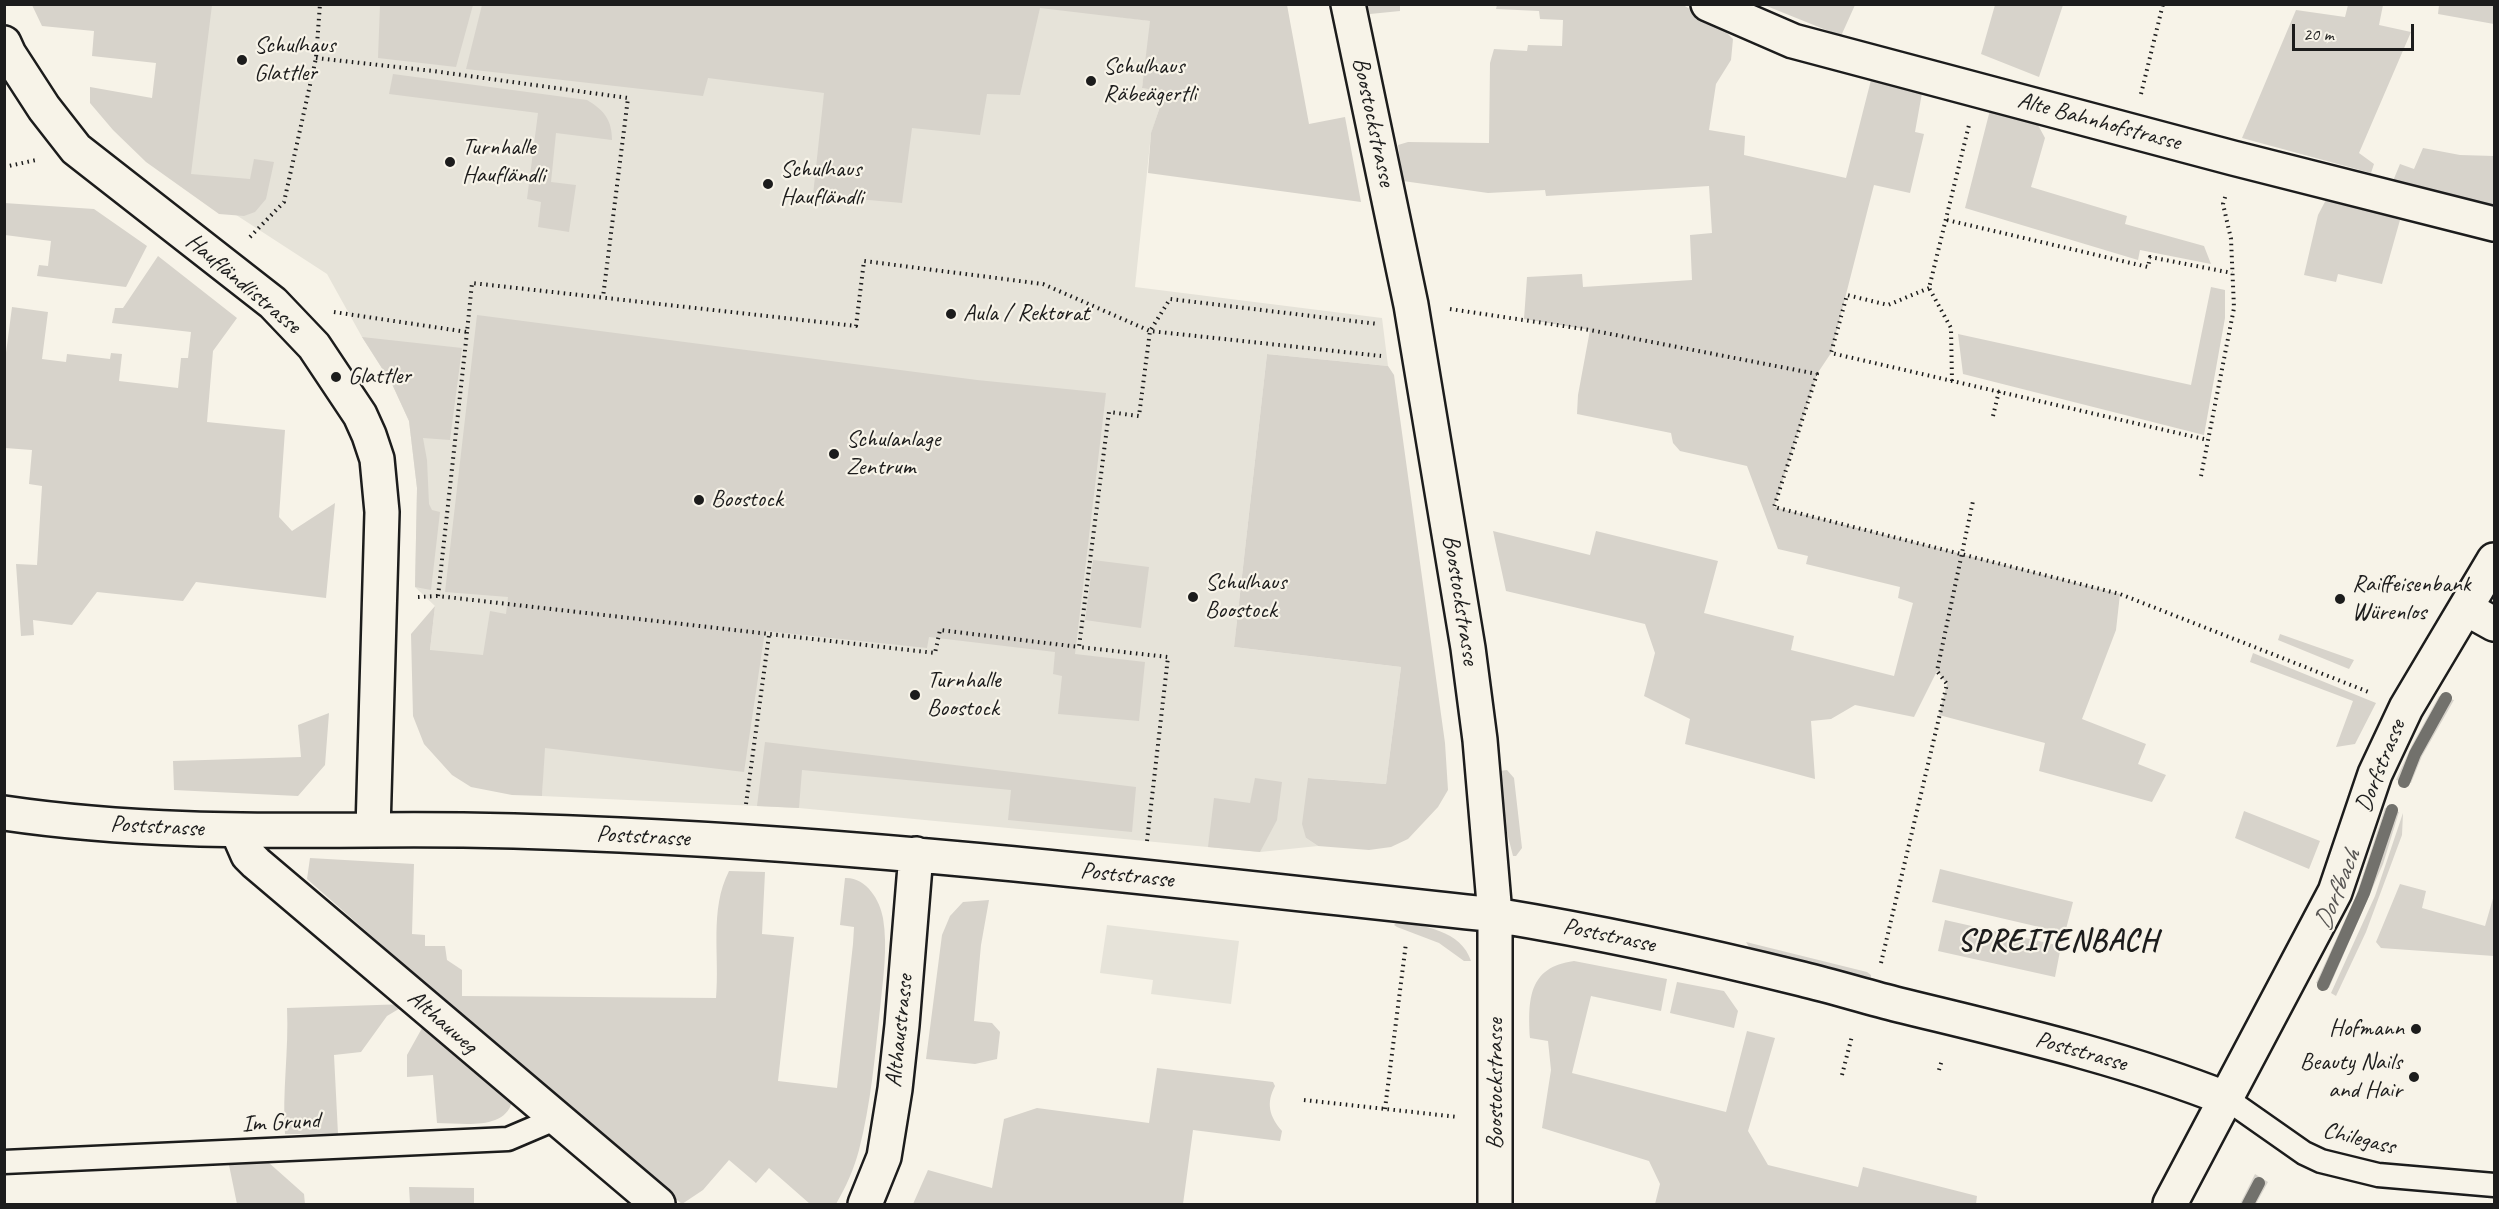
<!DOCTYPE html>
<html>
<head>
<meta charset="utf-8">
<style>
  body { margin:0 }
  #map { position:relative; width:2499px; height:1209px; overflow:hidden; background:#f7f3e8; font-family:Caveat,sans-serif }
  canvas { display:block }
  .frame { position:absolute; inset:0; border:6px solid #1c1c1c; pointer-events:none }
  .scale { position:absolute; left:2292px; top:24px; width:122px; height:27px; box-sizing:border-box; border:3px solid #1c1c1c; border-top:0; padding-left:8px; font-size:18px; line-height:21px; white-space:nowrap; color:#1c1c1c; -webkit-text-stroke:4px #f7f3e8; paint-order:stroke }
</style>
</head>
<body>
<div id="map">
<canvas width="2499" height="1209"></canvas>
<div class="frame"></div>
<div class="scale">20 m</div>
</div>
<script>
const g = document.querySelector('canvas').getContext('2d');
g.lineJoin = 'round';
function paint(path, color) {
  g.fillStyle = color;
  g.fill(path, 'evenodd');
}
function strokePath(path, color, width, dash) {
  g.strokeStyle = color;
  g.lineWidth = width;
  g.lineCap = dash ? 'butt' : 'round';
  g.setLineDash(dash || []);
  g.stroke(path);
}
function drawText(font, color, halo, rows, align = 'center') {
  g.font = font + ' Caveat,sans-serif';
  g.lineWidth = 4.5;
  g.setLineDash([]);
  g.textBaseline = 'middle';
  g.strokeStyle = halo;
  g.fillStyle = color;
  for (const [text, x, y, turn = 0] of rows) {
    g.save();
    g.translate(x, y);
    g.rotate((+turn || 0) * Math.PI / 180);
    g.textAlign = isNaN(turn) ? turn : align;
    if (halo) g.strokeText(text, 0, 0);
    g.fillText(text, 0, 0);
    g.restore();
  }
}
paint(new Path2D(`
  M 1022,4 L 1151,21 L 1142,88 L 1165,91 L 1151,134 L 1135,287 L 1382,318 L 1388,366 L 1267,354 L 1234,647 L 1401,667 L 1386,784 L 1309,778 L 1306,838 L 1318,846 L 1260,852 L 799,808 L 542,796 L 544,748 L 430,650 L 435,606 L 415,587 L 417,488 L 409,421 L 392,384 L 362,337 L 327,274 L 170,172 L 184,5 Z
  M 1107,925 L 1239,941 L 1231,1004 L 1151,994 L 1153,980 L 1100,973 Z`), '#e6e3d9');
paint(new Path2D(`
  M 32,5 L 212,5 L 191,174 L 250,179 L 254,159 L 274,162 L 266,199 L 255,212 L 244,216 L 219,214 L 146,162 L 113,130 L 90,103 L 90,87 L 152,98 L 156,63 L 92,56 L 94,31 L 42,26 Z
  M 380,5 L 473,5 L 456,67 L 378,58 Z
  M 482,5 L 1287,5 L 1309,124 L 1345,117 L 1361,202 L 1148,173 L 1151,133 L 1165,92 L 1142,88 L 1150,21 L 1040,8 L 1020,95 L 987,94 L 980,135 L 912,128 L 902,203 L 813,195 L 824,93 L 708,78 L 703,96 L 466,69 Z
  M 1367,5 L 1367,4 L 1400,5 L 1400,11 L 1370,14 Z
  M 1497,5 L 1683,5 L 1721,27 L 1733,39 L 1731,60 L 1716,84 L 1709,130 L 1745,136 L 1744,155 L 1846,178 L 1871,80 L 1922,93 L 1915,132 L 1924,134 L 1910,193 L 1874,185 L 1831,353 L 1817,374 L 1774,507 L 2120,594 L 2116,630 L 2082,719 L 2146,744 L 2138,764 L 2166,775 L 2152,802 L 2039,771 L 2045,743 L 1939,715 L 1947,684 L 1937,671 L 1914,717 L 1855,705 L 1831,719 L 1811,721 L 1815,779 L 1685,744 L 1690,719 L 1644,696 L 1655,653 L 1645,624 L 1506,591 L 1493,531 L 1590,555 L 1596,531 L 1718,561 L 1704,613 L 1794,636 L 1791,650 L 1894,676 L 1913,603 L 1898,598 L 1900,587 L 1806,564 L 1808,556 L 1778,549 L 1747,466 L 1680,451 L 1673,443 L 1671,433 L 1577,414 L 1578,395 L 1590,330 L 1524,319 L 1527,277 L 1582,274 L 1583,287 L 1692,280 L 1690,235 L 1712,233 L 1709,186 L 1546,196 L 1545,190 L 1488,193 L 1403,181 L 1398,145 L 1408,142 L 1489,143 L 1490,63 L 1494,49 L 1527,51 L 1528,45 L 1562,46 L 1563,20 L 1540,19 L 1539,11 L 1496,9 Z
  M 1764,5 L 1855,4 L 1855,5 L 1841,36 Z
  M 1995,5 L 2063,5 L 2039,77 L 1981,54 Z
  M 2348,5 L 2383,5 L 2379,25 L 2411,32 L 2359,153 L 2374,164 L 2371,173 L 2242,138 L 2296,10 L 2345,17 Z
  M 2439,5 L 2494,5 L 2494,24 L 2438,14 Z
  M 393,74 L 587,100 C 604,110 612,120 612,140 L 556,133 L 551,182 L 576,185 L 569,232 L 538,227 L 541,202 L 527,199 L 538,113 L 389,94 Z
  M 1990,110 L 2038,125 L 2045,138 L 2031,187 L 2127,216 L 2125,224 L 2204,246 L 2211,264 L 2140,250 L 2138,260 L 1965,208 Z
  M 2423,148 L 2460,155 L 2494,156 L 2494,207 L 2393,181 L 2400,164 L 2414,169 Z
  M 2327,198 L 2400,220 L 2382,284 L 2338,274 L 2336,282 L 2304,275 L 2318,215 Z
  M 4,203 L 94,209 L 147,246 L 126,287 L 37,276 L 39,265 L 48,266 L 51,241 L 5,235 Z
  M 158,256 L 237,318 L 213,351 L 207,422 L 285,430 L 279,517 L 292,531 L 335,503 L 326,598 L 196,582 L 183,601 L 97,592 L 72,625 L 33,620 L 34,635 L 21,636 L 16,564 L 37,565 L 42,486 L 29,484 L 32,450 L 5,448 L 4,368 L 12,307 L 48,312 L 42,359 L 66,362 L 67,354 L 110,359 L 111,353 L 122,354 L 119,381 L 178,388 L 181,358 L 188,358 L 191,332 L 112,323 L 115,308 L 123,308 Z
  M 2211,287 L 2225,290 L 2225,318 L 2204,435 L 1963,374 L 1958,334 L 2191,385 Z
  M 477,315 L 977,380 L 1106,393 L 1075,654 L 1145,662 L 1139,721 L 1058,714 L 1062,676 L 1053,674 L 1055,652 L 929,637 L 927,648 L 765,631 L 744,772 L 545,748 L 542,796 L 512,795 L 471,787 L 452,775 L 424,744 L 413,716 L 411,634 L 435,606 L 430,650 L 483,655 L 490,611 L 506,614 L 508,597 L 445,592 Z
  M 362,337 L 462,348 L 450,440 L 423,438 L 427,460 L 429,504 L 432,510 L 440,512 L 431,590 L 415,587 L 417,488 L 409,421 L 392,384 Z
  M 1267,354 L 1388,366 L 1394,375 L 1445,743 L 1448,790 L 1438,807 L 1408,839 L 1391,847 L 1369,850 L 1318,846 L 1306,838 L 1302,824 L 1308,778 L 1386,784 L 1401,667 L 1234,647 Z
  M 1093,560 L 1149,567 L 1141,628 L 1085,620 Z
  M 2280,634 L 2354,660 L 2349,669 L 2278,640 Z
  M 2253,653 L 2376,703 L 2355,744 L 2336,747 L 2353,701 L 2250,662 Z
  M 2439,696 L 2454,700 L 2422,756 L 2411,783 L 2396,780 L 2412,745 Z
  M 329,713 L 325,765 L 298,796 L 174,790 L 173,761 L 301,757 L 298,725 Z
  M 765,742 L 1136,787 L 1132,832 L 1008,820 L 1011,790 L 802,770 L 799,808 L 757,806 Z
  M 1507,770 L 1514,778 L 1522,848 L 1516,856 L 1513,856 L 1501,809 L 1498,775 L 1500,771 Z
  M 1255,778 L 1282,782 L 1277,820 L 1260,852 L 1208,847 L 1214,798 L 1250,803 Z
  M 2385,808 L 2399,812 L 2383,864 L 2329,988 L 2316,983 L 2356,896 Z
  M 2244,811 L 2320,841 L 2309,869 L 2235,838 Z
  M 2403,813 L 2402,835 L 2366,932 L 2336,996 L 2331,993 L 2375,896 Z
  M 310,858 L 414,864 L 412,934 L 425,935 L 425,946 L 445,946 L 447,960 L 462,970 L 462,996 L 716,998 C 720,956 709,910 729,871 L 765,872 L 762,934 L 794,937 L 778,1081 L 837,1088 L 853,944 L 854,927 L 840,925 L 845,878 C 866,877 880,900 883,918 C 888,948 883,979 880,1009 C 875,1056 871,1103 859,1150 C 854,1169 846,1187 836,1204 L 810,1204 L 769,1168 L 756,1183 L 729,1160 L 703,1190 L 682,1204 L 622,1157 L 307,879 Z
  M 1940,869 L 2073,902 L 2065,933 L 1932,902 Z
  M 2400,884 L 2426,891 L 2422,908 L 2485,926 L 2494,895 L 2494,956 L 2381,948 L 2376,942 Z
  M 989,900 L 981,945 L 974,1021 L 992,1023 L 1000,1032 L 997,1059 L 975,1064 L 926,1059 L 942,935 L 950,916 L 963,902 Z
  M 1945,920 L 2061,946 L 2055,977 L 1938,951 Z
  M 1396,923 C 1422,924 1462,931 1471,961 L 1464,961 L 1439,943 L 1397,927 L 1394,925 Z
  M 1746,942 L 1867,972 L 1871,975 L 1871,979 L 1749,947 Z
  M 1574,961 L 1667,979 L 1661,1011 L 1591,996 L 1572,1073 L 1726,1112 L 1747,1031 L 1775,1038 L 1748,1131 L 1768,1165 L 1858,1187 L 1863,1167 L 1977,1196 L 1976,1204 L 1655,1204 L 1660,1184 L 1649,1161 L 1542,1128 L 1551,1070 L 1548,1041 L 1530,1038 C 1528,1000 1528,967 1574,961 Z
  M 1677,982 L 1724,991 L 1738,1011 L 1734,1028 L 1670,1013 Z
  M 407,1004 L 387,1016 L 361,1052 L 334,1055 L 338,1134 L 285,1134 C 282,1092 289,1050 287,1008 Z
  M 426,1021 L 512,1102 C 504,1131 461,1123 437,1123 L 433,1075 L 407,1077 L 407,1055 Z
  M 1157,1068 L 1273,1082 L 1275,1086 C 1266,1103 1269,1116 1282,1131 L 1280,1141 L 1193,1130 L 1183,1204 L 913,1204 L 928,1170 L 992,1188 L 1004,1119 L 1037,1108 L 1149,1123 Z
  M 268,1162 L 304,1194 L 305,1204 L 237,1204 L 229,1165 Z
  M 2255,1174 L 2268,1182 L 2256,1204 L 2240,1204 Z
  M 409,1187 L 474,1188 L 474,1204 L 410,1204 Z`), '#d7d3cb');
strokePath(new Path2D(`
  M 2404,782 L 2415,754 L 2446,698
  M 2323,985 L 2364,893 L 2392,810
  M 2248,1204 L 2259,1183`), '#72716c', 12);
const lane = new Path2D(`
  M 2227,1099 L 2304,1153 L 2321,1161 L 2378,1175 L 2494,1185
  M 4,1162 L 508,1139 L 555,1119`);
const street = new Path2D(`
  M 1348,4 L 1411,305 L 1468,648 L 1480,740 L 1495,915 L 1495,1204
  M 1708,4 L 1793,41 L 2233,158 L 2494,224
  M 4,43 L 9,54 L 44,108 L 76,149 L 273,303 L 314,346 L 360,415 L 369,435 L 377,459 L 382,512 L 373,830
  M 2467,609 L 2494,624
  M 4,813 C 126,831 249,831 372,830 C 454,829 537,831 620,835 C 913,848 1204,884 1495,915 C 1598,932 1701,954 1802,979 C 1835,987 1867,997 1899,1005 C 2009,1032 2121,1057 2227,1099
  M 237,830 L 248,855 L 256,863 L 658,1204
  M 865,1204 L 884,1157 L 895,1089 L 902,1025 L 916,854
  M 2170,1204 L 2335,892 L 2375,774 L 2406,708 L 2494,560`);
strokePath(lane, '#1c1c1c', 27);
strokePath(street, '#1c1c1c', 38);
strokePath(new Path2D(`
  M 316,58 L 433,71 L 628,98 L 603,297
  M 2141,94 L 2163,4
  M 4,167 L 36,160
  M 1947,220 L 2148,267 L 2150,257 L 2232,273
  M 250,237 L 284,202 L 316,58 L 320,4
  M 1929,288 L 1888,305 L 1847,295 L 1831,353 L 2208,440
  M 1450,309 L 1590,330 L 1817,374 L 1774,507 L 2120,594 L 2371,693
  M 334,312 L 467,332 L 472,283 L 856,326 L 864,261 L 1043,284 L 1150,331 L 1381,356
  M 467,332 L 438,596 L 935,653 L 940,630 L 1079,647
  M 1952,381 L 1951,328 L 1929,288 L 1969,125
  M 1993,416 L 1999,391
  M 2201,476 L 2234,308 L 2231,239 L 2223,204 L 2226,194
  M 418,597 L 438,596
  M 746,804 L 769,635
  M 1147,841 L 1168,657 L 1079,647 L 1109,412 L 1139,416 L 1150,331 L 1170,299 L 1378,324
  M 1881,963 L 1947,684 L 1937,671 L 1973,501
  M 1939,1070 L 1942,1060
  M 1842,1075 L 1852,1036
  M 1304,1100 L 1458,1117
  M 1385,1109 L 1406,943`), '#1c1c1c', 4, [1.5, 4.5]);
strokePath(lane, '#f7f3e8', 22);
strokePath(street, '#f7f3e8', 33);
for (const [x, y, r, color] of [
  [242,60,6,"#1c1c1c"],
  [1091,81,6,"#1c1c1c"],
  [450,162,6,"#1c1c1c"],
  [768,184,6,"#1c1c1c"],
  [951,314,6,"#1c1c1c"],
  [336,377,6,"#1c1c1c"],
  [834,454,6,"#1c1c1c"],
  [699,500,6,"#1c1c1c"],
  [1193,597,6,"#1c1c1c"],
  [2340,599,6,"#1c1c1c"],
  [915,695,6,"#1c1c1c"],
  [2416,1029,6,"#1c1c1c"],
  [2414,1077,6,"#1c1c1c"]
]) {
  const dot = new Path2D();
  dot.arc(x, y, r, 0, 2 * Math.PI);
  g.fillStyle = color;
  g.fill(dot);
  strokePath(dot, '#f7f3e8', 2);
}
drawText('24px', '#1c1c1c', '#f7f3e8', [
  ["Schulhaus",254,46],
  ["Glattler",254,74],
  ["Schulhaus",1103,67],
  ["Räbeägertli",1103,95],
  ["Turnhalle",462,148],
  ["Haufländli",462,176],
  ["Schulhaus",780,170],
  ["Haufländli",780,198],
  ["Aula / Rektorat",963,314],
  ["Glattler",348,377],
  ["Schulanlage",846,440],
  ["Zentrum",846,468],
  ["Boostock",711,500],
  ["Schulhaus",1205,583],
  ["Boostock",1205,611],
  ["Raiffeisenbank",2352,585],
  ["Würenlos",2352,613],
  ["Turnhalle",927,681],
  ["Boostock",927,709],
  ["Hofmann",2404,1029,"right"],
  ["Beauty Nails",2402,1063,"right"],
  ["and Hair",2402,1091,"right"]
], 'left');
drawText('24px', '#1c1c1c', '#f7f3e8', [
  ["Boostockstrasse",1373,122,78],
  ["Alte Bahnhofstrasse",2099,122,15],
  ["Haufländlistrasse",243,284,40],
  ["Boostockstrasse",1460,600,81],
  ["Dorfstrasse",2381,766,-68],
  ["Poststrasse",157,827,3],
  ["Poststrasse",643,837,3],
  ["Poststrasse",1127,876,6],
  ["Poststrasse",1609,936,12],
  ["Althauweg",442,1022,41],
  ["Althaustrasse",900,1031,-84],
  ["Poststrasse",2081,1052,16],
  ["Boostockstrasse",1496,1084,-90],
  ["Im Grund",281,1123,-3],
  ["Chilegass",2359,1139,14]
]);
drawText('italic 26px', '#565452', '#f7f3e8', [
  ["Dorfbach",2338,890,-68]
]);
g.letterSpacing = '1.5px';
drawText('bold 30px', '#1c1c1c', '#f7f3e8', [
  ["SPREITENBACH",2058,942]
]);
g.letterSpacing = '0px';
</script>
</body>
</html>
